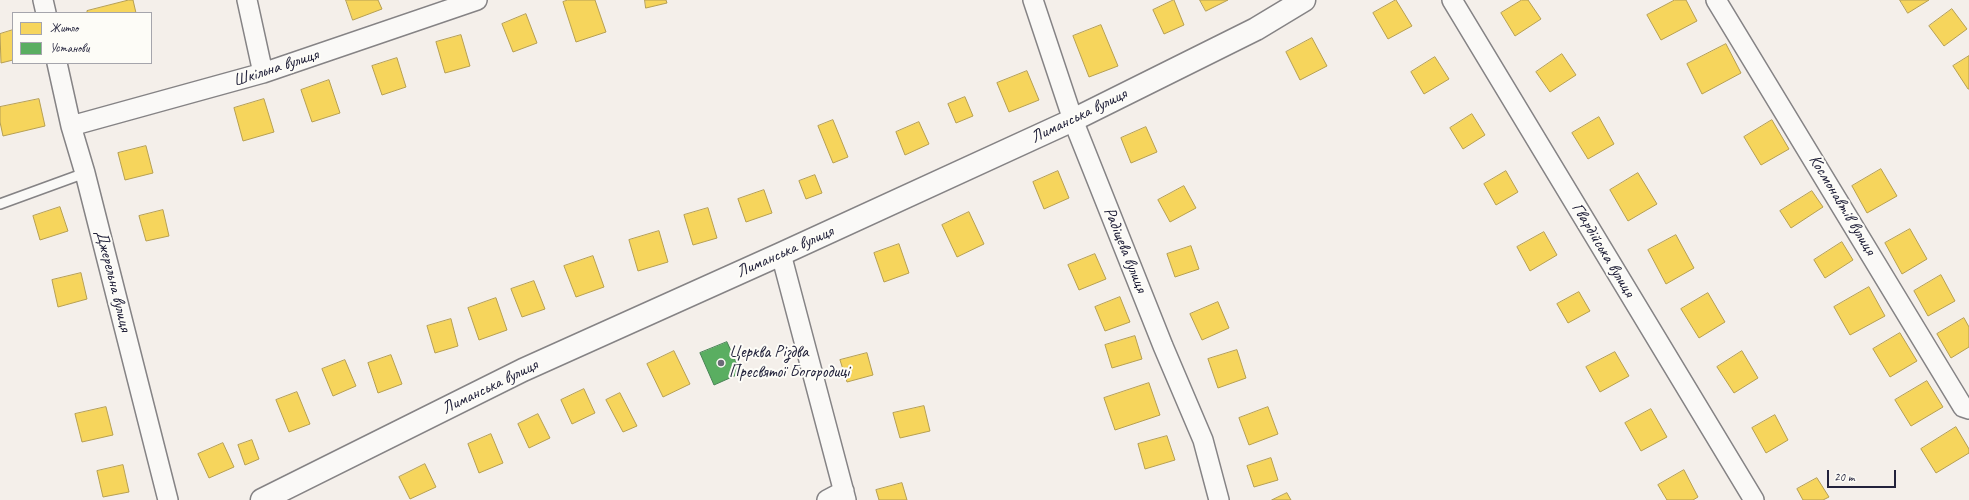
<!DOCTYPE html>
<html>
<head>
<meta charset="utf-8">
<style>
  body { margin:0 }
  #map { position:relative; width:1969px; height:500px; overflow:hidden; background:#f4efea; font-family:Caveat,sans-serif }
  canvas { display:block }
  .legend { position:absolute; left:12px; top:12px; width:140px; height:52px; box-sizing:border-box; background:#fdfcf7; border:1px solid #a5a5ac; margin:0; padding:5px 7px; list-style:none; font-size:12px; color:#22223b }
  .legend li { display:flex; align-items:center; gap:8px; height:20px }
  .legend b { width:20px; border:1px solid #a5a5ac }
  .scale { position:absolute; left:1827px; top:470px; width:69px; height:18px; box-sizing:border-box; border:2px solid #22223b; border-top:0; padding-left:5px; font-size:12px; line-height:14px; white-space:nowrap; color:#22223b; -webkit-text-stroke:3px #fdfcf7; paint-order:stroke }
</style>
</head>
<body>
<div id="map">
<canvas width="1969" height="500"></canvas>
<ul class="legend">
<li><b style="height:11px;background:#f6d55c"></b>Житло</li>
<li><b style="height:11px;background:#5aae61"></b>Установи</li>
</ul>
<div class="scale">20 m</div>
</div>
<script>
const g = document.querySelector('canvas').getContext('2d');
g.lineJoin = 'round';
function paint(path, color) {
  g.fillStyle = color;
  g.fill(path, 'evenodd');
}
function strokePath(path, color, width, dash) {
  g.strokeStyle = color;
  g.lineWidth = width;
  g.lineCap = dash ? 'butt' : 'round';
  g.setLineDash(dash || []);
  g.stroke(path);
}
function drawText(font, color, halo, rows, align = 'center') {
  g.font = font + ' Caveat,sans-serif';
  g.lineWidth = 4;
  g.setLineDash([]);
  g.textBaseline = 'middle';
  g.strokeStyle = halo;
  g.fillStyle = color;
  for (const [text, x, y, turn = 0] of rows) {
    g.save();
    g.translate(x, y);
    g.rotate((+turn || 0) * Math.PI / 180);
    g.textAlign = isNaN(turn) ? turn : align;
    if (halo) g.strokeText(text, 0, 0);
    g.fillText(text, 0, 0);
    g.restore();
  }
}
const homes = new Path2D(`
  M 129,0 L 133,0 L 136,13 L 87,13 L 87,11 Z
  M 346,0 L 378,0 L 382,9 L 353,20 Z
  M 568,0 L 595,0 L 606,32 L 576,42 L 563,2 Z
  M 645,0 L 666,0 L 667,3 L 646,8 Z
  M 1174,0 L 1184,25 L 1164,34 L 1153,10 Z
  M 1200,0 L 1228,0 L 1206,11 Z
  M 1396,0 L 1412,26 L 1388,39 L 1373,13 Z
  M 1522,0 L 1528,0 L 1541,19 L 1515,36 L 1501,13 Z
  M 1675,0 L 1686,0 L 1697,21 L 1661,40 L 1647,15 Z
  M 1900,0 L 1929,0 L 1908,13 Z
  M 1952,9 L 1967,29 L 1944,46 L 1929,26 Z
  M 526,14 L 537,43 L 513,52 L 502,24 Z
  M 1101,25 L 1118,66 L 1089,77 L 1073,36 Z
  M 13,30 L 13,60 L 1,63 L 0,34 Z
  M 461,35 L 470,66 L 445,73 L 436,42 Z
  M 1312,38 L 1327,66 L 1300,80 L 1286,52 Z
  M 1726,44 L 1741,73 L 1702,94 L 1687,64 Z
  M 1562,54 L 1576,75 L 1550,92 L 1536,72 Z
  M 1969,56 L 1969,89 L 1968,89 L 1953,66 Z
  M 1435,57 L 1449,79 L 1424,94 L 1411,72 Z
  M 397,58 L 406,87 L 382,95 L 372,66 Z
  M 1027,71 L 1039,100 L 1009,112 L 997,83 Z
  M 329,80 L 340,113 L 312,122 L 301,90 Z
  M 965,97 L 973,116 L 956,123 L 948,104 Z
  M 39,99 L 45,126 L 3,136 L 0,122 L 0,107 Z
  M 264,99 L 274,132 L 243,141 L 234,108 Z
  M 1472,114 L 1485,135 L 1463,149 L 1450,128 Z
  M 1599,117 L 1614,144 L 1588,159 L 1572,133 Z
  M 833,120 L 848,157 L 833,163 L 818,126 Z
  M 1772,120 L 1789,149 L 1761,165 L 1744,137 Z
  M 919,122 L 929,144 L 905,155 L 896,132 Z
  M 1146,127 L 1157,152 L 1131,163 L 1121,138 Z
  M 146,146 L 153,173 L 125,180 L 118,153 Z
  M 1881,169 L 1897,196 L 1867,213 L 1852,186 Z
  M 1058,171 L 1069,198 L 1044,209 L 1033,182 Z
  M 1506,171 L 1518,192 L 1496,205 L 1484,184 Z
  M 1638,173 L 1657,204 L 1628,221 L 1610,190 Z
  M 815,175 L 822,193 L 806,199 L 799,181 Z
  M 1184,186 L 1196,208 L 1170,222 L 1158,200 Z
  M 764,190 L 772,213 L 746,222 L 738,199 Z
  M 1812,191 L 1823,207 L 1791,228 L 1780,211 Z
  M 60,207 L 68,231 L 40,240 L 33,216 Z
  M 708,208 L 717,238 L 693,245 L 684,215 Z
  M 163,210 L 169,236 L 146,241 L 139,216 Z
  M 969,212 L 984,244 L 957,257 L 942,225 Z
  M 1910,229 L 1927,259 L 1902,274 L 1885,243 Z
  M 659,231 L 668,262 L 638,271 L 629,240 Z
  M 1544,232 L 1557,255 L 1530,271 L 1517,247 Z
  M 1676,235 L 1694,268 L 1666,284 L 1648,250 Z
  M 1842,242 L 1853,260 L 1825,278 L 1814,260 Z
  M 899,244 L 909,273 L 884,282 L 874,253 Z
  M 1191,246 L 1199,269 L 1175,277 L 1167,254 Z
  M 1095,254 L 1106,279 L 1079,290 L 1068,265 Z
  M 593,256 L 604,287 L 576,297 L 564,266 Z
  M 81,273 L 87,299 L 58,307 L 52,280 Z
  M 1941,275 L 1955,301 L 1928,316 L 1914,291 Z
  M 534,281 L 545,309 L 522,317 L 511,289 Z
  M 1869,287 L 1885,316 L 1850,335 L 1834,307 Z
  M 1579,292 L 1590,311 L 1568,323 L 1557,304 Z
  M 1708,293 L 1725,322 L 1699,338 L 1681,309 Z
  M 1120,297 L 1130,322 L 1105,331 L 1095,307 Z
  M 496,298 L 507,330 L 479,340 L 468,308 Z
  M 1218,302 L 1229,328 L 1202,340 L 1190,314 Z
  M 1964,318 L 1969,327 L 1969,347 L 1951,358 L 1937,334 Z
  M 451,319 L 458,346 L 435,353 L 427,326 Z
  M 1900,333 L 1917,361 L 1890,377 L 1873,349 Z
  M 1135,336 L 1142,359 L 1112,368 L 1105,345 Z
  M 1237,350 L 1246,378 L 1218,388 L 1208,359 Z
  M 674,351 L 690,384 L 663,397 L 647,364 Z
  M 1742,351 L 1758,378 L 1734,393 L 1717,367 Z
  M 1615,352 L 1629,376 L 1600,392 L 1586,367 Z
  M 867,353 L 873,375 L 847,382 L 840,360 Z
  M 391,355 L 402,384 L 378,393 L 368,363 Z
  M 345,360 L 356,386 L 333,396 L 322,369 Z
  M 1927,381 L 1943,407 L 1911,426 L 1895,400 Z
  M 1149,383 L 1160,415 L 1115,430 L 1104,398 Z
  M 584,389 L 595,413 L 572,424 L 561,400 Z
  M 297,392 L 310,424 L 289,432 L 276,400 Z
  M 620,393 L 637,426 L 623,432 L 606,400 Z
  M 924,406 L 930,431 L 900,438 L 893,413 Z
  M 106,407 L 113,435 L 82,442 L 75,414 Z
  M 1268,407 L 1278,434 L 1249,445 L 1239,418 Z
  M 1651,409 L 1667,437 L 1641,451 L 1625,423 Z
  M 538,414 L 550,438 L 529,448 L 518,424 Z
  M 1775,415 L 1788,440 L 1766,453 L 1752,428 Z
  M 1956,427 L 1969,449 L 1969,453 L 1936,473 L 1921,449 Z
  M 491,434 L 503,463 L 479,473 L 468,444 Z
  M 1167,436 L 1175,460 L 1145,469 L 1138,444 Z
  M 252,440 L 259,459 L 245,465 L 238,445 Z
  M 223,443 L 234,467 L 209,478 L 198,454 Z
  M 1271,458 L 1278,480 L 1254,487 L 1247,466 Z
  M 425,464 L 436,487 L 410,499 L 399,477 Z
  M 123,465 L 129,492 L 103,497 L 97,471 Z
  M 1684,470 L 1698,497 L 1693,500 L 1667,500 L 1658,485 Z
  M 1817,478 L 1829,497 L 1823,500 L 1803,500 L 1797,489 Z
  M 902,483 L 907,500 L 879,500 L 876,490 Z
  M 1287,493 L 1291,500 L 1272,500 Z`);
paint(homes, '#f6d55c');
strokePath(homes, '#b69f52', 1);
const public = new Path2D(`
  M 727,342 L 741,373 L 714,385 L 700,353 Z`);
paint(public, '#5aae61');
strokePath(public, '#498456', 1);
const lane = new Path2D(`
  M 0,204 L 85,173`);
const street = new Path2D(`
  M 43,0 L 46,13
  M 247,0 L 263,73
  M 1033,0 L 1073,120 L 1163,346 L 1203,440 L 1219,500
  M 1452,0 L 1754,500
  M 1716,0 L 1963,407 L 1969,409
  M 57,63 L 71,126 L 85,173 L 168,500
  M 71,126 L 263,73 L 477,0
  M 781,254 L 846,500
  M 827,500 L 844,491`);
const secondary = new Path2D(`
  M 262,500 L 523,370 L 781,254 L 1073,120 L 1256,29 L 1304,0`);
strokePath(lane, '#858385', 12);
strokePath(street, '#858385', 22);
strokePath(secondary, '#858385', 25);
strokePath(lane, '#faf9f7', 9);
strokePath(street, '#faf9f7', 19);
strokePath(secondary, '#faf9f7', 22);
for (const [x, y, r, color] of [
  [721,363,4,"#6c6a78"]
]) {
  const dot = new Path2D();
  dot.arc(x, y, r, 0, 2 * Math.PI);
  g.fillStyle = color;
  g.fill(dot);
  strokePath(dot, '#fdfcf7', 1.5);
}
drawText('17px', '#22223b', '#fdfcf7', [
  ["Шкільна вулиця",276,68,-18],
  ["Лиманська вулиця",1079,116,-26],
  ["Космонавтів вулиця",1842,205,59],
  ["Радіщева вулиця",1125,250,68],
  ["Гвардійська вулиця",1603,250,59],
  ["Лиманська вулиця",785,252,-24],
  ["Джерельна вулиця",113,281,76],
  ["Лиманська вулиця",490,387,-26]
]);
drawText('17px', '#22223b', '#fdfcf7', [
  ["Церква Різдва",729,353],
  ["Пресвятої Богородиці",729,373]
], 'left');
</script>
</body>
</html>
